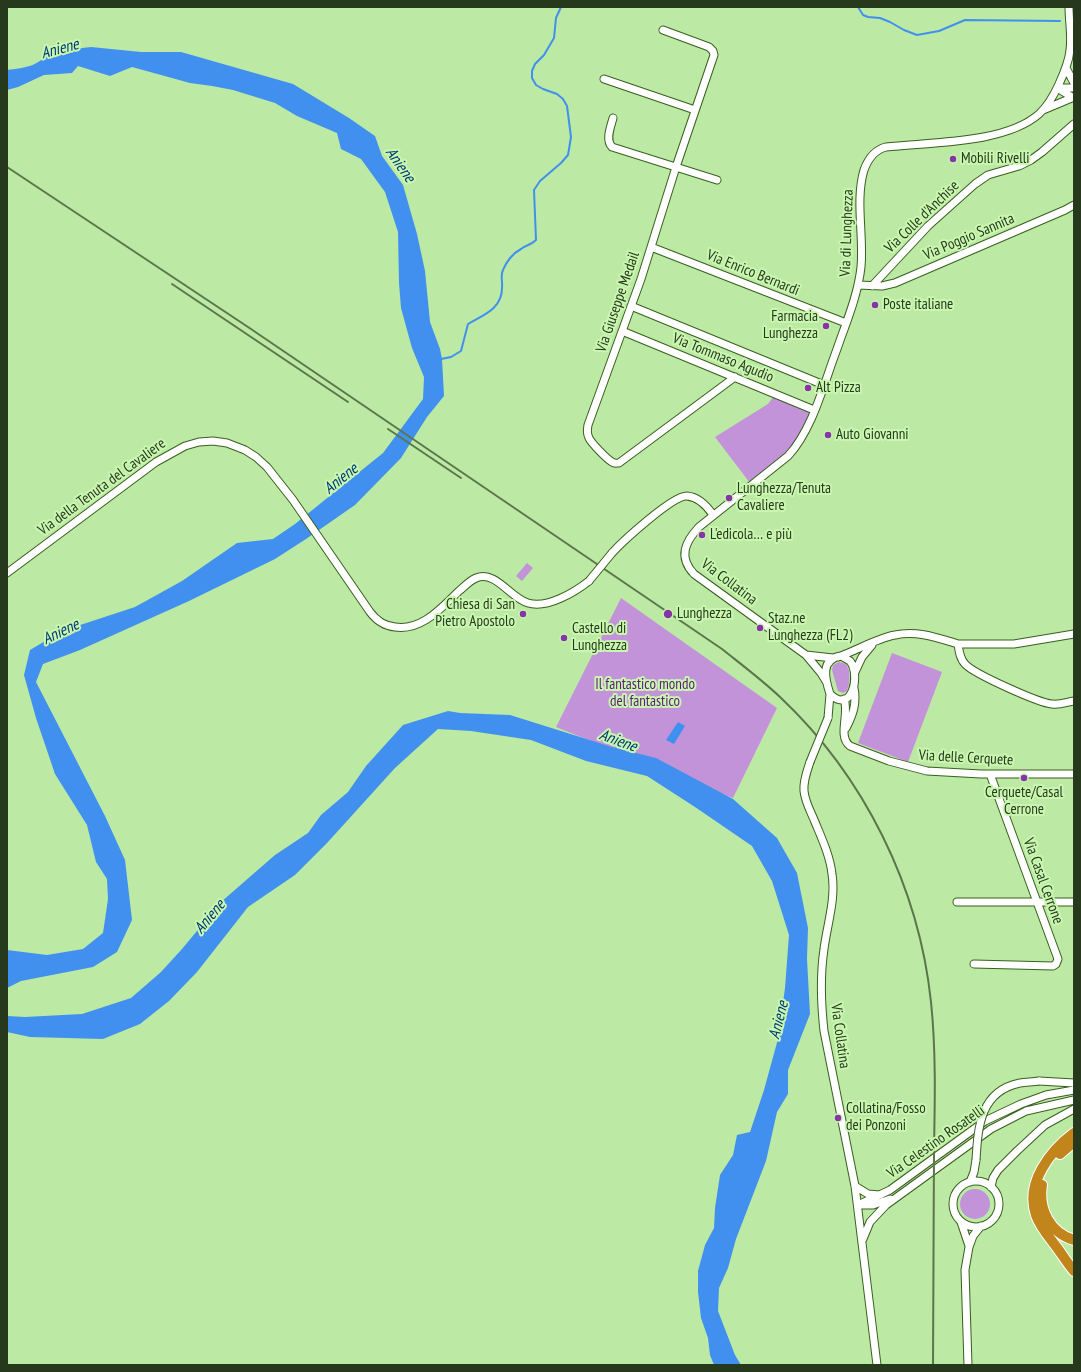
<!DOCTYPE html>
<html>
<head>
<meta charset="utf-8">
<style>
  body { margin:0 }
  #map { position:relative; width:1081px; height:1372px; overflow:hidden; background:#bce9a3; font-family:"PT Sans Narrow",sans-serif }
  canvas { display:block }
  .frame { position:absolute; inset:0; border:8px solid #27391d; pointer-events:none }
</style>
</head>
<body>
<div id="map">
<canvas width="1081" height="1372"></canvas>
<div class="frame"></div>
</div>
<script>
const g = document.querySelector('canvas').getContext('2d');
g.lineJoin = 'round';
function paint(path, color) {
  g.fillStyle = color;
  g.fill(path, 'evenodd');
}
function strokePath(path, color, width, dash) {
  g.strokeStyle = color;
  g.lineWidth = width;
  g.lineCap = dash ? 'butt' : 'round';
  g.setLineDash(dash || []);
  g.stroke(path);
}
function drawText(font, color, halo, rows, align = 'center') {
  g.font = font + ' "PT Sans Narrow",sans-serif';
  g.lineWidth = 4;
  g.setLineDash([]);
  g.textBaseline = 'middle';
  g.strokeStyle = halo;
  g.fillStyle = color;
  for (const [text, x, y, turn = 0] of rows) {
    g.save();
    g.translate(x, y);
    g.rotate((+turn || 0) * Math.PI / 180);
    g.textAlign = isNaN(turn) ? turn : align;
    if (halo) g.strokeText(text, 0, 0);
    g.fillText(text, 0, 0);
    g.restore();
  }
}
paint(new Path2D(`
  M 774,396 L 811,411 L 804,429 L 788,453 L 750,483 L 715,437 L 768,404 Z
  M 527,563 L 533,568 L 522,581 L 516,576 Z
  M 621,598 L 777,708 L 733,798 L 556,727 Z
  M 892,653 L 942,672 L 908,762 L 858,743 Z
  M 839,662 L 846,664 C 851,670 850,684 847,691 L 843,693 L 838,691 L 832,670 L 833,665 Z
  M960 1204a15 15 0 1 1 30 0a15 15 0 1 1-30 0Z`), '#c393da');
paint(new Path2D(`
  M 51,47 L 65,50 L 91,47 L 141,52 L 181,52 L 293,84 L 349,118 L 375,136 L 382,156 L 403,185 L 417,234 L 425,271 L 430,322 L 440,349 L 442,359 L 444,396 L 427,417 L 401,458 L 355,505 L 306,539 L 275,559 L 189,601 L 80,650 L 43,664 L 36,682 L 105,816 L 125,860 L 132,920 L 117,952 L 93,967 L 21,981 L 7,988 L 7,950 L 47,955 L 83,949 L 103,933 L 108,899 L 107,879 L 96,862 L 87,825 L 55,774 L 36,718 L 24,675 L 30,650 L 62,631 L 135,607 L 182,581 L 237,543 L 273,539 L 295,524 L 383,453 L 423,399 L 424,377 L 412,348 L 401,308 L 399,283 L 398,232 L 385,192 L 361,159 L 341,149 L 337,133 L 297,116 L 275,103 L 233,90 L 212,86 L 190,83 L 132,67 L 110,76 L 78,66 L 72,73 L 44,75 L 18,87 L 7,90 L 7,70 C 25,68 43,66 51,47 Z
  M 448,711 L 460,713 L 510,715 L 612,747 L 656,758 L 733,799 L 777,838 L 797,873 L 808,928 L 807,959 L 810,1014 L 788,1070 L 788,1094 L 777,1112 L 766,1161 L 736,1239 L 728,1268 L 719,1288 L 718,1311 L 735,1355 L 741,1365 L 714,1365 L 710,1355 L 708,1338 L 701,1318 L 698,1292 L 698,1271 L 705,1245 L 714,1228 L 715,1208 L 720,1175 L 733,1155 L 737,1135 L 750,1132 L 764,1090 L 778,1039 L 785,988 L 789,935 L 772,881 L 752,846 L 695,807 L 647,776 L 586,761 L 531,740 L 471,731 L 438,729 L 395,768 L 327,843 L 295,875 L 248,907 L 197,972 L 169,1001 L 140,1024 L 103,1039 L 30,1037 L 7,1032 L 7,1016 L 25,1017 L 82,1014 L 131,998 L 161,972 L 182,949 L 221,902 L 275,855 L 308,833 L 321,815 L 348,792 L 366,766 L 403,725 Z
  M 678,722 L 685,726 L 674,744 L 666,740 Z`), '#4190ef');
strokePath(new Path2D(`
  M 858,7 L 863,15 L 868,17 L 880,18 L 890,22 L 904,30 L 917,35 L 939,31 L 965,20 L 1060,21
  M 441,359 L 451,357 L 461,351 L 468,324 C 483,315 502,309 502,288 C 503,282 500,276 503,270 C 506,262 513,253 521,249 C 526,245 531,245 536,240 L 534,190 L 540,181 L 561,163 L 568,155 L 571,137 L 567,106 L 563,99 L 557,94 L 543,89 L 536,85 L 532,78 L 532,71 L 535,64 L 544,55 L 554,38 L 556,18 L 561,7`), '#4190ef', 2);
const minor = new Path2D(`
  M 663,30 L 709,47 L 713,51 L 714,55 L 676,167 L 641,279 L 588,425 C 587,430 587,434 589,438 C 592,444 607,459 612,462 C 615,464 616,463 619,463 L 735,377
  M 1066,68 L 1074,83
  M 604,79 L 695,110
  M 1057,88 L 1072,97
  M 1057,88 L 1074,88
  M 1043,110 L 1074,97
  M 613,118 C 611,126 605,140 612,147 L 717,180
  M 651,247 L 846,323
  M 858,285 L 882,286 L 895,283 L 1065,210 L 1074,205
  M 872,286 L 928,226 L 975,184 L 988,175 L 1019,166 L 1031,160 L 1042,152 L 1074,124
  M 631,306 L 824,385
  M 622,331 L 814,410
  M 612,553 C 622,542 673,495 687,496 C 699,497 707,506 713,515
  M 7,573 L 156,462 L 185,446 L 199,442 L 213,441 L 227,443 L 245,450 L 256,457 L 267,467 L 293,500 L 370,612 C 376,620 385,626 395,627 C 422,631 441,608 459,591 C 464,587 469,581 476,578 C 496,570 510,598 528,603 C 547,609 575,592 589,581
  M 958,644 L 1014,644 L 1074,634
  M 806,655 L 833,658
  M 841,656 L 850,661 C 861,675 852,715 830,694 C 825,679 820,659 841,656 Z
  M 838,657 C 856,651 877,638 895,635 C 917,630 938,638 958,644 C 959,651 960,659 965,664 C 974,674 1039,703 1052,704 C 1060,705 1067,702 1074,701
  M 855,672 L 862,657 L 872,645
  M 827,683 L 821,673 L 806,655 L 694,574 C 678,557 685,542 699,527 L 788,456 C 813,429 824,383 837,349 C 846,323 858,295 861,267 C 864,236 855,200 864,170 C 868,159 874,150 886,147 C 929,142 1005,144 1039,114 C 1048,106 1054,95 1059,84 C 1064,73 1069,62 1070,50 C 1072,36 1069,21 1069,7
  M 844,699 C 850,714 837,736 850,746 L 889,761 L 927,771 L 981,774 L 1074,774
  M 828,718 L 830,694
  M 846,728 C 853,715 857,703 854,688
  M 810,762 C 807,771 803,781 804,791 C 805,802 811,812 815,822 C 822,839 830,856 832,874 C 836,899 827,925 824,949 C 820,976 821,1004 824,1031 L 855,1186 L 877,1365
  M 957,902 L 1074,902
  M 974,964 L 1053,966 L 1056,964 L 1058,959 L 990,774
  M 1039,1081 L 1074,1083
  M953 1204a23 23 0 1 1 46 0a23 23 0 1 1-46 0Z
  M 970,1182 L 974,1172 L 976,1160
  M 855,1186 L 868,1194 L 880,1195
  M 991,1187 L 993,1178 L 998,1170 L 1017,1151 L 1045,1125 L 1074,1109
  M 858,1205 L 890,1190 L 985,1121 L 1021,1104 L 1046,1095 L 1074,1090
  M 860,1205 L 873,1205 L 890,1199
  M 961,1222 L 969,1246
  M 863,1239 L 870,1222 L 886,1205 L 991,1129 L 1026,1111 L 1074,1100
  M 968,1365 L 965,1270 L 969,1247 L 973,1236 L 981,1226`);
const highway = new Path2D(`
  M 1074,1133 C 1050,1151 1025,1183 1036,1215 C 1040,1227 1050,1238 1058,1249 C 1063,1256 1068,1264 1074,1271
  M 1060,1154 L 1074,1142
  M 1042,1185 C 1038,1209 1050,1233 1074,1240`);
strokePath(minor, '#395f1e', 9);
strokePath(highway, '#fff', 12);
strokePath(minor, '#fff', 7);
strokePath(highway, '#c1851c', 10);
strokePath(new Path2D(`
  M 7,167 L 248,327 L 722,649 C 742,665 762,680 780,697 C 864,776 919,887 931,1002 C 936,1050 935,1099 934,1148 C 934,1220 933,1293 933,1365
  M 172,284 L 348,402
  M 388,429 L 461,478`), '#5b764c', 2);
const minorBridge = new Path2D(`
  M 589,581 L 612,553
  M 810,762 L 828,718
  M 976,1160 C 978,1127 980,1091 1020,1083 C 1026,1082 1033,1082 1039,1081`);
strokePath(minorBridge, '#395f1e', 9, []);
strokePath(minorBridge, '#fff', 7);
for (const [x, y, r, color] of [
  [953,159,4,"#8535a5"],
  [875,305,4,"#8535a5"],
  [826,326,4,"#8535a5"],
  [808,388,4,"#8535a5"],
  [828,435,4,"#8535a5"],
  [729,498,4,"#8535a5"],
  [702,535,4,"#8535a5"],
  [523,614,4,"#8535a5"],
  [668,614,5,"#8535a5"],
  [760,628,4,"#8535a5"],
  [564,638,4,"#8535a5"],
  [1024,778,4,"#8535a5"],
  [838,1118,4,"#8535a5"]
]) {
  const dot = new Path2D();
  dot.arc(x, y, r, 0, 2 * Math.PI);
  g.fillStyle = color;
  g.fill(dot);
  strokePath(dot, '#c9f7b0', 1.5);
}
drawText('15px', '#27391d', '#c9f7b0', [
  ["Mobili Rivelli",961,159],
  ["Poste italiane",883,305],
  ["Farmacia",818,317,"right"],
  ["Lunghezza",818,334,"right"],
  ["Alt Pizza",816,388],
  ["Auto Giovanni",836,435],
  ["Lunghezza/Tenuta",737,489],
  ["Cavaliere",737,506],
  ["L'edicola… e più",710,535],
  ["Chiesa di San",515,605,"right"],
  ["Pietro Apostolo",515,622,"right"],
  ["Lunghezza",677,614],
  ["Staz.ne",768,619],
  ["Lunghezza (FL2)",768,636],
  ["Castello di",572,629],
  ["Lunghezza",572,646],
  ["Cerquete/Casal",1024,793,"center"],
  ["Cerrone",1024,810,"center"],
  ["Collatina/Fosso",846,1109],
  ["dei Ponzoni",846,1126]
], 'left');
drawText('15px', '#27391d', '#c9f7b0', [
  ["Via Colle d'Anchise",922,217,-44],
  ["Via di Lunghezza",847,233,-88],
  ["Via Poggio Sannita",969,237,-23],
  ["Via Enrico Bernardi",753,273,22],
  ["Via Giuseppe Medail",618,302,-71],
  ["Via Tommaso Agudio",723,358,22],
  ["Via della Tenuta del Cavaliere",102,487,-36],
  ["Via Collatina",729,582,37],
  ["Via delle Cerquete",966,758,3],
  ["Via Casal Cerrone",1043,881,70],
  ["Via Collatina",840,1036,82],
  ["Via Celestino Rosatelli",936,1142,-35]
]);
drawText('15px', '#5c1976', '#c9f7b0', [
  ["Il fantastico mondo",645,685],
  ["del fantastico",645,702]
]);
drawText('italic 16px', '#003a75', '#c9f7b0', [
  ["Aniene",60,49,-15],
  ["Aniene",400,165,55],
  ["Aniene",341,479,-39],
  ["Aniene",61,632,-26],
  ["Aniene",618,741,20],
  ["Aniene",210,917,-50],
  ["Aniene",779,1020,-76]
]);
</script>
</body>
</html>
